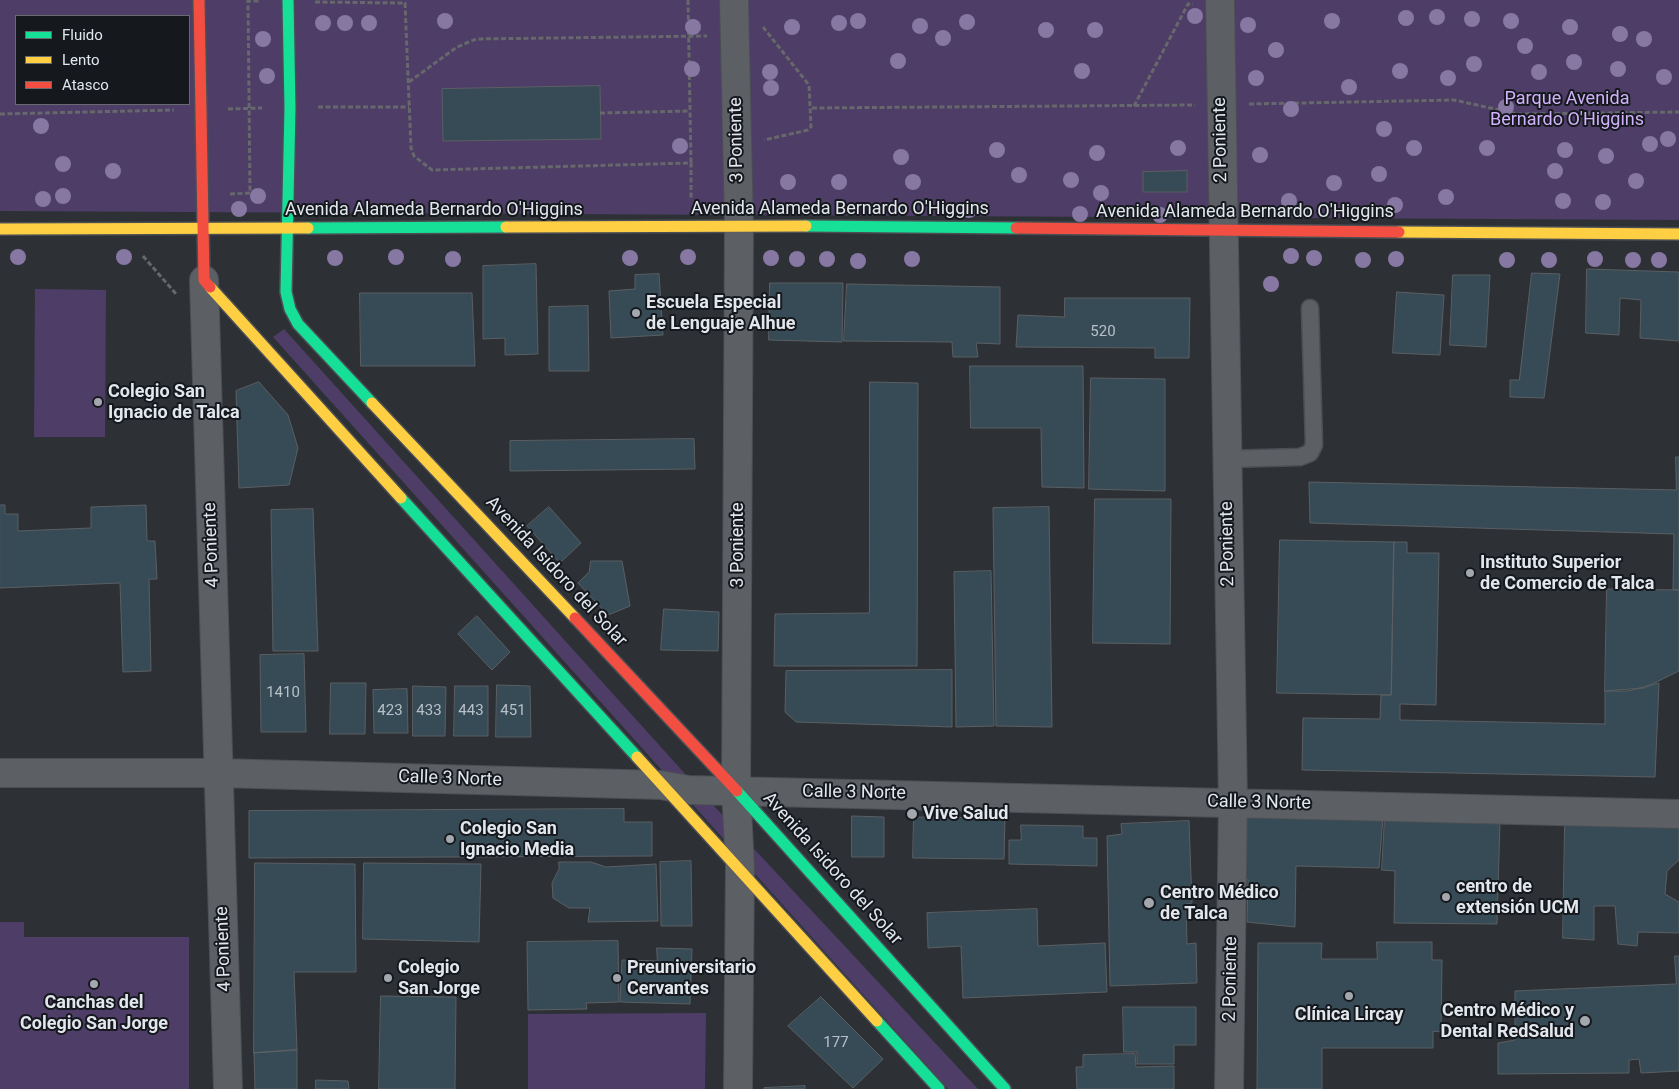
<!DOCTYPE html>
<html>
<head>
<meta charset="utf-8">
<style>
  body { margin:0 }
  #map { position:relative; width:1679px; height:1089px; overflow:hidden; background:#2d3136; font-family:Roboto,sans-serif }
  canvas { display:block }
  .legend { position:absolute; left:15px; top:15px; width:175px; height:90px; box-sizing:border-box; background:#15181c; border:1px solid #676b70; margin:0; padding:6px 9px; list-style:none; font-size:15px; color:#e2e7ee }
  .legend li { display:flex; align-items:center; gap:10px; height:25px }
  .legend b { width:25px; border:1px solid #676b70 }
</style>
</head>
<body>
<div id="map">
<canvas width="1679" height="1089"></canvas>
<ul class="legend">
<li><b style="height:6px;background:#16e098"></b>Fluido</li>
<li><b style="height:6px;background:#ffcf43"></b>Lento</li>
<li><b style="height:6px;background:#f24e42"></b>Atasco</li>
</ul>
</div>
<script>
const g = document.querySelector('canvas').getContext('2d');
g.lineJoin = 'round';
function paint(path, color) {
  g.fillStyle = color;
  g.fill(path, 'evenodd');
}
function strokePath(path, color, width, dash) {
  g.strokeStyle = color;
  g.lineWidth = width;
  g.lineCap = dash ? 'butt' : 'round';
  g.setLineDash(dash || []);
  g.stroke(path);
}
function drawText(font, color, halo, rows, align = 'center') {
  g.font = font + ' Roboto,sans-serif';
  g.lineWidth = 4;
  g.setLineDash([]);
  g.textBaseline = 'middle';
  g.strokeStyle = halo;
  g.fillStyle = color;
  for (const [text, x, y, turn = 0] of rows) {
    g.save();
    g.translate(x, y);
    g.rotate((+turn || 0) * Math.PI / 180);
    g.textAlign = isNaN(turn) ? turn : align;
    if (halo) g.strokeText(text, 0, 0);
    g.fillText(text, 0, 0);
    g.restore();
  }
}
paint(new Path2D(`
  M 0,0 L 1679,0 L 1679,220 L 0,211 ZM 16,16 L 189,16 L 189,104 L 16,104 Z
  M 35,289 L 106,290 L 105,437 L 34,437 Z
  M 284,329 L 715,807 L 978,1089 L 948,1089 L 273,337 Z
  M 0,922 L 24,922 L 24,937 L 189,937 L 189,1089 L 0,1089 Z
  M 706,1013 L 705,1089 L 528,1089 L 528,1014 Z`), '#4e3d66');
const building = new Path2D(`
  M 600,86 L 601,139 L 443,141 L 442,89 Z
  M 1187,171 L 1187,192 L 1143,192 L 1143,172 Z
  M 536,264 L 538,354 L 505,355 L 505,338 L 483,339 L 483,266 Z
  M 1587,269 L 1679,272 L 1679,341 L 1640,338 L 1641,300 L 1620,298 L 1619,335 L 1586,333 Z
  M 1532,273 L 1560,274 L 1544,398 L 1510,397 L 1510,380 L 1519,380 Z
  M 659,274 L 663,335 L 611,338 L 609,291 L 635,289 L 635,275 Z
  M 1453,275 L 1490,275 L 1486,347 L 1450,345 Z
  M 770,283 L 843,283 L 842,342 L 769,340 Z
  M 847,284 L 1000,287 L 1000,344 L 976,343 L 978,357 L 953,357 L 952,342 L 844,341 Z
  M 1397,292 L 1444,295 L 1440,355 L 1393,353 Z
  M 360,293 L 472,293 L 475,366 L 361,366 Z
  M 1065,298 L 1190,298 L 1189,358 L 1155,358 L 1155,348 L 1016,347 L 1018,315 L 1064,317 Z
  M 588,306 L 589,371 L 549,371 L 549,307 Z
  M 970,366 L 1083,366 L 1084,488 L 1042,487 L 1041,428 L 971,428 Z
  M 1091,378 L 1165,379 L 1165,491 L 1089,489 Z
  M 259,382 L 288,415 L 298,448 L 289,485 L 239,488 L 236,391 Z
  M 870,382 L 918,383 L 917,666 L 774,666 L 775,614 L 869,613 Z
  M 694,439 L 695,469 L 510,471 L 510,441 Z
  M 1676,457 L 1679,457 L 1679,590 L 1673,590 L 1674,534 L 1310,523 L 1309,482 L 1676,490 Z
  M 1095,499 L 1171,499 L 1170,644 L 1093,643 Z
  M 0,505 L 5,505 L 5,514 L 18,514 L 18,531 L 91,528 L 91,507 L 146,505 L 147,541 L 155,541 L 157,579 L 149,579 L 151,671 L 123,672 L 120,583 L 0,588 Z
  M 549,507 L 581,543 L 560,563 L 527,526 Z
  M 1049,507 L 1052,727 L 996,726 L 993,508 Z
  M 313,509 L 318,651 L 273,651 L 271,510 Z
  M 1280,540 L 1394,542 L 1391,695 L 1277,693 Z
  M 1394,542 L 1407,542 L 1407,553 L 1439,553 L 1436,705 L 1400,704 L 1400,720 L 1605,724 L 1605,691 L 1628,691 L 1659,683 L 1655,777 L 1302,770 L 1303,718 L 1380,719 L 1381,695 L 1391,695 Z
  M 591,561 L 622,561 L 630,606 L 608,615 L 578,583 L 589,572 Z
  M 991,571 L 994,726 L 956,727 L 954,572 Z
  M 1607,589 L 1679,590 L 1679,671 L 1644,688 L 1605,691 Z
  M 664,609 L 719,612 L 718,651 L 661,650 Z
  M 477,616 L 510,652 L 492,670 L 458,634 Z
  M 304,654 L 306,732 L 261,732 L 260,655 Z
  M 952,670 L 952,727 L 796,722 L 785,712 L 786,671 Z
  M 331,683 L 366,683 L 365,734 L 330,734 Z
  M 497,685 L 530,686 L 531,737 L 496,737 Z
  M 413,686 L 446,687 L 445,736 L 413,736 Z
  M 455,686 L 488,686 L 488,736 L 454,736 Z
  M 407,689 L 408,733 L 374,733 L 373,690 Z
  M 624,809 L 624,822 L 652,822 L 652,856 L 249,858 L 249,811 Z
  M 1248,811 L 1383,817 L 1379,868 L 1296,866 L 1295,927 L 1247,922 L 1248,880 L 1241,877 L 1243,840 Z
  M 852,816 L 884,817 L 884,857 L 852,857 Z
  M 914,817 L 1005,818 L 1004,859 L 913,858 Z
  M 1385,818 L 1500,821 L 1497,924 L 1394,923 L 1395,871 L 1382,870 Z
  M 1189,821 L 1192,903 L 1186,904 L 1187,944 L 1196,943 L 1197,983 L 1110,986 L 1107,836 L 1122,834 L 1121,824 Z
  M 1021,825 L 1083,826 L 1083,838 L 1097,838 L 1097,866 L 1009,864 L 1009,840 L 1021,840 Z
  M 1565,825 L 1679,825 L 1679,860 L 1667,871 L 1665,894 L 1679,902 L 1679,933 L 1638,932 L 1637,946 L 1618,944 L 1615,906 L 1594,906 L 1594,940 L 1563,938 Z
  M 691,861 L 692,926 L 661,926 L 660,862 Z
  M 559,862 L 591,862 L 606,867 L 656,864 L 658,921 L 588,922 L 590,908 L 569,908 L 553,898 L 552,883 L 559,869 Z
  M 255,863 L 355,864 L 356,972 L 294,972 L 297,1050 L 254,1053 Z
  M 364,863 L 481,864 L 479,942 L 363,939 Z
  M 1037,909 L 1038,946 L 1105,943 L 1107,992 L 963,998 L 961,946 L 928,948 L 927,913 Z
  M 618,941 L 619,1002 L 586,1003 L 587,1009 L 528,1010 L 527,942 Z
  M 1377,942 L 1432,942 L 1432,960 L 1442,960 L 1441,1032 L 1433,1031 L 1433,1048 L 1322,1048 L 1322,1089 L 1257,1089 L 1258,943 L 1322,943 L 1321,959 L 1377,959 Z
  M 657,948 L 692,949 L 690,1004 L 620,1002 L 622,960 L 657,961 Z
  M 1675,956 L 1679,956 L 1679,1071 L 1641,1073 L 1639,1059 L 1629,1060 L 1629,1073 L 1498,1074 L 1498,1043 L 1515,1040 L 1515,991 L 1676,984 Z
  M 381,996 L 456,997 L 455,1089 L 379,1089 Z
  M 821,997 L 883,1059 L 853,1088 L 788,1026 Z
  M 1123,1007 L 1196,1007 L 1196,1045 L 1174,1045 L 1174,1064 L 1137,1064 L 1137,1052 L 1124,1052 Z
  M 297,1050 L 297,1089 L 255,1089 L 254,1053 Z
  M 1135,1054 L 1136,1067 L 1174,1066 L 1174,1089 L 1077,1089 L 1076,1067 L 1083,1067 L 1083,1055 Z
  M 316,1080 L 348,1081 L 349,1089 L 316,1089 Z
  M 805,1086 L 805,1089 L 764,1089 L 764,1088 Z`);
paint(building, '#374b56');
strokePath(building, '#5b5f63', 1);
const lane = new Path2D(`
  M 1227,459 L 1300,457 L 1310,453 L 1314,445 L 1310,308`);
const street = new Path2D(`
  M 734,0 L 739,226 L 736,790 L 740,867 L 738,1089
  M 1220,0 L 1233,802 L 1229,1089
  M 204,280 L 228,1089
  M 0,773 L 219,773 L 661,785 L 688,790 L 1679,814`);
const fast = new Path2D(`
  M 288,0 L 290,108 L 286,292 L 290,309 L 298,324 L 372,403
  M 806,226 L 1016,228
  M 308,228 L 506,227
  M 401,498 L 637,757
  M 737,791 L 1005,1089
  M 877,1021 L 939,1089`);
const slow = new Path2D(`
  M 506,227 L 806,226
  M 0,229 L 308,228
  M 1399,232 L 1679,234
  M 210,287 L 401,498
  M 372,403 L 575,618
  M 637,757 L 877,1021`);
const jam = new Path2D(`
  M 199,0 L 204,280 L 210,287
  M 1016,228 L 1399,232
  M 575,618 L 737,791`);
strokePath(lane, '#4b4f54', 19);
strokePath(street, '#4b4f54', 30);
strokePath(fast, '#4b4f54', 14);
strokePath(slow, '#4b4f54', 14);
strokePath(jam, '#4b4f54', 14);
strokePath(new Path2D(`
  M 688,0 L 691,163
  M 315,2 L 405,3 L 411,148 L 414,156 L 432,170 L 691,163 L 691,198
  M 763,27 L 809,85 L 811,127 L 808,130 L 764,140
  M 409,82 L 457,47 L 476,39 L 707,36
  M 1249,104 L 1454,100 L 1518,114 L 1679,112
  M 1134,106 L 1188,4 L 1193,4
  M 318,107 L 409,107
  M 812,108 L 1195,105
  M 228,109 L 262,108
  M 600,113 L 690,111
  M 0,114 L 174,110
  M 230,194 L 250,193 L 248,1 L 261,1
  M 143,256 L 177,295`), '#66686c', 3, [5, 2.5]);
strokePath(lane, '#5c5f63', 16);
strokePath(street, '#5c5f63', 28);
strokePath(fast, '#16e098', 11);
strokePath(slow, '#ffcf43', 11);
strokePath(jam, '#f24e42', 11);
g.fillStyle = '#8778a3';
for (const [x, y] of [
  [1195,16],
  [1437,17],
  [1406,18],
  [1472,19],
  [445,21],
  [858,21],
  [1332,21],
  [1511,21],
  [967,22],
  [323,23],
  [345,23],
  [369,23],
  [839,23],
  [1248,25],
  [920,26],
  [693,27],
  [792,27],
  [1570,27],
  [1046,30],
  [1095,30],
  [1620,34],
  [943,38],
  [263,39],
  [1644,39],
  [1525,46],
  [1276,50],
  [898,61],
  [1574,62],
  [1474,64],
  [692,69],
  [1618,69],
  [1082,71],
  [1400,71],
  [770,72],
  [1539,72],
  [267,76],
  [1664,77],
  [1256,78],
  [1448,78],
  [1349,87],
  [771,88],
  [1506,107],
  [1291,109],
  [41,126],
  [1384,129],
  [1668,139],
  [1650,144],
  [680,146],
  [1178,148],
  [1414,148],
  [1487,148],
  [997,150],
  [1565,150],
  [1097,153],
  [1260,155],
  [1606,156],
  [901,157],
  [63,164],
  [113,171],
  [1555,171],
  [1379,174],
  [1019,175],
  [1071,180],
  [1636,181],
  [788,182],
  [839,182],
  [913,182],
  [1334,183],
  [1101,193],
  [63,196],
  [258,196],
  [1446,197],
  [43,199],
  [1289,201],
  [1563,201],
  [1603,202],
  [1395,205],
  [239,209],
  [969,210],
  [1080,214],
  [1160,215],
  [1291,256],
  [18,257],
  [124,257],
  [396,257],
  [688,257],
  [335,258],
  [630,258],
  [771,258],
  [1314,258],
  [453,259],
  [797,259],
  [827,259],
  [912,259],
  [1396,259],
  [1595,259],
  [1363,260],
  [1507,260],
  [1549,260],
  [1633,260],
  [1659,260],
  [858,261],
  [1271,284]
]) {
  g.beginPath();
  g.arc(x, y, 8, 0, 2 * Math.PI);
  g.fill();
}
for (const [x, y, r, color] of [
  [636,313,5,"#a3a7ae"],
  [98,402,5,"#a3a7ae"],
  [1470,573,5,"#a3a7ae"],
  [912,814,6,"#a3a7ae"],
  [450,839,5,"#a3a7ae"],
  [1446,897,5,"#a3a7ae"],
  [1149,903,6,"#a3a7ae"],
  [388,978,5,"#a3a7ae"],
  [617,978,5,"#a3a7ae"],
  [94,984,5,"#a3a7ae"],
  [1349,996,5,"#a3a7ae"],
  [1585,1021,6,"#a3a7ae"]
]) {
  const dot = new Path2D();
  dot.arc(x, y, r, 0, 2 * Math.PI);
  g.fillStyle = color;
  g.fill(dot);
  strokePath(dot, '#15181c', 2);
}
drawText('15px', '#b7c0c8', null, [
  ["520",1103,332],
  ["1410",283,693],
  ["423",390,711],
  ["433",429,711],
  ["443",471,711],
  ["451",513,711],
  ["177",836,1043]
]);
drawText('18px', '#d1b2fc', '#15181c', [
  ["Parque Avenida",1567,99],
  ["Bernardo O'Higgins",1567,120]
]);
drawText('18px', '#e2e7ee', '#15181c', [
  ["3 Poniente",737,140,-91],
  ["2 Poniente",1221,140,-91],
  ["Avenida Alameda Bernardo O'Higgins",840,209],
  ["Avenida Alameda Bernardo O'Higgins",434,210],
  ["Avenida Alameda Bernardo O'Higgins",1245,212],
  ["2 Poniente",1228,544,-91],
  ["4 Poniente",212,545,-92],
  ["3 Poniente",738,545,-90],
  ["Avenida Isidoro del Solar",556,572,47],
  ["Calle 3 Norte",450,779,2],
  ["Calle 3 Norte",854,793,1],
  ["Calle 3 Norte",1259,803,1],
  ["Avenida Isidoro del Solar",832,869,48],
  ["4 Poniente",224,949,-92],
  ["2 Poniente",1231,979,-89]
]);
drawText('bold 18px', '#e2e7ee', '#15181c', [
  ["Escuela Especial",646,303],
  ["de Lenguaje Alhue",646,324],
  ["Colegio San",108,392],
  ["Ignacio de Talca",108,413],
  ["Instituto Superior",1480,563],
  ["de Comercio de Talca",1480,584],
  ["Vive Salud",923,814],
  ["Colegio San",460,829],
  ["Ignacio Media",460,850],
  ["centro de",1456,887],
  ["extensión UCM",1456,908],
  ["Centro Médico",1160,893],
  ["de Talca",1160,914],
  ["Colegio",398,968],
  ["San Jorge",398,989],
  ["Preuniversitario",627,968],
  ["Cervantes",627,989],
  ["Canchas del",94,1003,"center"],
  ["Colegio San Jorge",94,1024,"center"],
  ["Centro Médico y",1574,1011,"right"],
  ["Dental RedSalud",1574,1032,"right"],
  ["Clínica Lircay",1349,1015,"center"]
], 'left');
</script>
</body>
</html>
